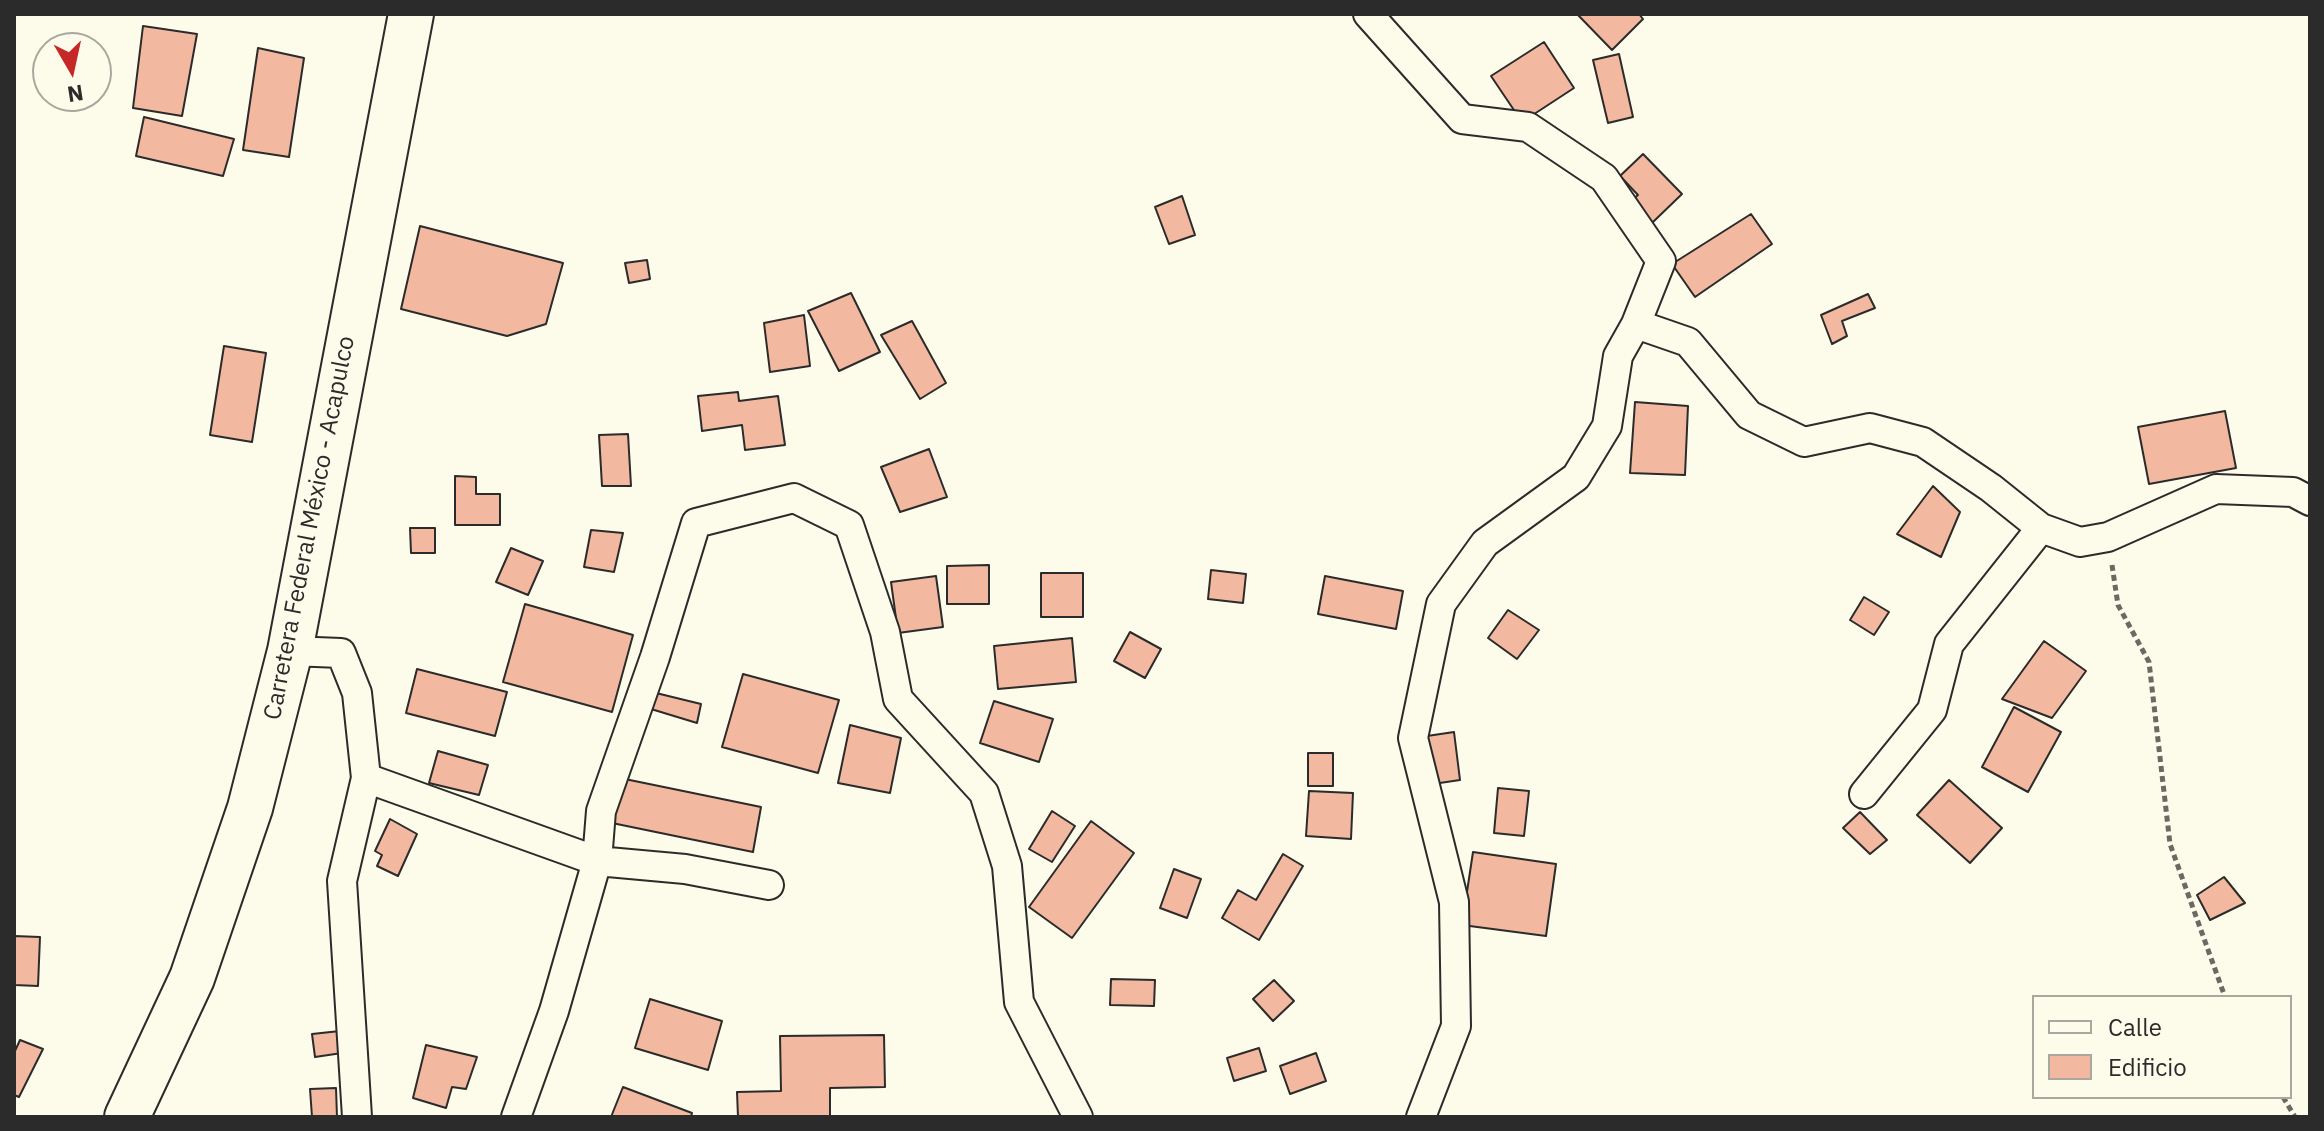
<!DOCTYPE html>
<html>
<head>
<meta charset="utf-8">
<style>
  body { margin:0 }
  #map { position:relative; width:2324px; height:1131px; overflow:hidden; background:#fdfbea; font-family:"IBM Plex Sans",sans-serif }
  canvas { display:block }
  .frame { position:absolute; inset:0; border:16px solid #2b2b2b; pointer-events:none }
  .legend { position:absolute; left:2032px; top:995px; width:260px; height:104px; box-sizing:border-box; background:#fdfbea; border:2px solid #a9a89e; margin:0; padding:10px 14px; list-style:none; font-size:24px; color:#2b2b2b }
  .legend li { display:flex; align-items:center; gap:16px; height:40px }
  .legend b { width:40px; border:2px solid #a9a89e }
  .north { position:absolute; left:32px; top:32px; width:80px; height:80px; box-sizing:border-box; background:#fdfbea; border:2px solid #a9a89e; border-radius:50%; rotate:171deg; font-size:22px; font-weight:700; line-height:32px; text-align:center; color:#2b2b2b }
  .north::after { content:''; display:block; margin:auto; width:28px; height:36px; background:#c62828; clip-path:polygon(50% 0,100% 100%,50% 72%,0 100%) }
</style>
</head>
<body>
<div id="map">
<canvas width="2324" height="1131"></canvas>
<div class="frame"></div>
<ul class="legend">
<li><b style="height:10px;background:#fdfbea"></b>Calle</li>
<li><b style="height:22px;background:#f2b8a0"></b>Edificio</li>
</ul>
<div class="north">N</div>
</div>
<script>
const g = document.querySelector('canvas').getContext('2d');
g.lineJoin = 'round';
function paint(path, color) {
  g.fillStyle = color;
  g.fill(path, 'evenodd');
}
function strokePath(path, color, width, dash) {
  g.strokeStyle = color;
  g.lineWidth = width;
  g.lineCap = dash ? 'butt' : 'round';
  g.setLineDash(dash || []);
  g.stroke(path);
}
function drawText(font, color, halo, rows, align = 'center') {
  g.font = font + ' "IBM Plex Sans",sans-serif';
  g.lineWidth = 6;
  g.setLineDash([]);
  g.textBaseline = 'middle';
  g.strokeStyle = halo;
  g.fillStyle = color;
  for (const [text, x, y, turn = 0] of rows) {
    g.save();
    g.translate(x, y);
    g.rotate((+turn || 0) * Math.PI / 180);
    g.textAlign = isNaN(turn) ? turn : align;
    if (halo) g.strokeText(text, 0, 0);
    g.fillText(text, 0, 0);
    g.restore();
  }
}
const building = new Path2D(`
  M 1577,14 L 1639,14 L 1643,19 L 1612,50 Z
  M 143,26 L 197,34 L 182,116 L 133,108 Z
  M 1544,42 L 1574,88 L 1522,122 L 1491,76 Z
  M 258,48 L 304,58 L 289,157 L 243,150 Z
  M 1619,54 L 1633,117 L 1608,123 L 1593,60 Z
  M 144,117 L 234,139 L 223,176 L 136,156 Z
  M 1643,154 L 1682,194 L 1652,223 L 1631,201 L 1638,195 L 1620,176 Z
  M 1182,196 L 1195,235 L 1169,244 L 1155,207 Z
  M 1751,214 L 1772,244 L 1695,297 L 1672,264 Z
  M 420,226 L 563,263 L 546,324 L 507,336 L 401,309 Z
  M 647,260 L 650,279 L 629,283 L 625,263 Z
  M 851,293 L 880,352 L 839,371 L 808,311 Z
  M 1868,294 L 1875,308 L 1842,321 L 1847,336 L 1832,344 L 1821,315 Z
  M 804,315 L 810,366 L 770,372 L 764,323 Z
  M 912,321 L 946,383 L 920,399 L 881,335 Z
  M 224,346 L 266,353 L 252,442 L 210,435 Z
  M 738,392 L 739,401 L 778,396 L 785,445 L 745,450 L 742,425 L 702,431 L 698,396 Z
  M 1635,402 L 1688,406 L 1685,475 L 1630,473 Z
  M 2225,411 L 2236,468 L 2149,484 L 2138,427 Z
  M 628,434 L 631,486 L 602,486 L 599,435 Z
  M 929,449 L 947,497 L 900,512 L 881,467 Z
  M 455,476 L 476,477 L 476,494 L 500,494 L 500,525 L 455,525 Z
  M 1933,486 L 1960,512 L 1941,557 L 1897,534 Z
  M 410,528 L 435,528 L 435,553 L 411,553 Z
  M 591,530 L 623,533 L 614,572 L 584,567 Z
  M 511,548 L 543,561 L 528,595 L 496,582 Z
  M 989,565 L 989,604 L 947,604 L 947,566 Z
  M 1211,570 L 1246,574 L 1243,603 L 1208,599 Z
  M 1041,573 L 1083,573 L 1083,617 L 1041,617 Z
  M 936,576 L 943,627 L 898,633 L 891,582 Z
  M 1325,576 L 1403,591 L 1396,629 L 1318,614 Z
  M 1864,597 L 1889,612 L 1874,635 L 1850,620 Z
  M 525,604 L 633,635 L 612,712 L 503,682 Z
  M 1508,610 L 1539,630 L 1517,659 L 1488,638 Z
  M 1130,632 L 1161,649 L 1145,678 L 1114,661 Z
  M 1072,638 L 1076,682 L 998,689 L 994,646 Z
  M 2044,641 L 2086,671 L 2052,718 L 2002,699 Z
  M 417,669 L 507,692 L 495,736 L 406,713 Z
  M 743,674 L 839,700 L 818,773 L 722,747 Z
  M 656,693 L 701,704 L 697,723 L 651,709 Z
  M 994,701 L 1053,719 L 1039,762 L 980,743 Z
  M 2014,707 L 2061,732 L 2028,792 L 1982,767 Z
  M 850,725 L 901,738 L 890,793 L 838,783 Z
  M 1454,732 L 1460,780 L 1433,784 L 1427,736 Z
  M 438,751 L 488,765 L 479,795 L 429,783 Z
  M 1308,753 L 1333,753 L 1333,786 L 1308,786 Z
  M 620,778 L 761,807 L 753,852 L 612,823 Z
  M 1949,780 L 2002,828 L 1970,863 L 1917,815 Z
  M 1498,788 L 1529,791 L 1524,836 L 1494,833 Z
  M 1309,791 L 1353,793 L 1351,839 L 1306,836 Z
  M 1052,811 L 1075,826 L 1052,862 L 1029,849 Z
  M 1860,812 L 1887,840 L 1870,854 L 1843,828 Z
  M 390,819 L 417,834 L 398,876 L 377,866 L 382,855 L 375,851 Z
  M 1091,821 L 1134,853 L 1072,938 L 1029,907 Z
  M 1473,852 L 1556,864 L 1546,936 L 1462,925 Z
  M 1283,854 L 1303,866 L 1259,940 L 1222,918 L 1238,890 L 1256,900 Z
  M 1174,869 L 1201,879 L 1187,918 L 1160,908 Z
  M 2224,877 L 2245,903 L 2210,920 L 2197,895 Z
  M 14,936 L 40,937 L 38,986 L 14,985 Z
  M 1111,979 L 1155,980 L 1154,1006 L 1110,1005 Z
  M 1274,980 L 1294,1001 L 1273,1021 L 1253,999 Z
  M 650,999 L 722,1021 L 708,1070 L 635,1048 Z
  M 340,1031 L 342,1053 L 315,1057 L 312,1034 Z
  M 884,1035 L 885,1087 L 830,1088 L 830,1117 L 738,1117 L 737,1092 L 781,1091 L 780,1036 Z
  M 20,1040 L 43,1049 L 19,1097 L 14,1095 L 14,1053 Z
  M 426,1045 L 477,1057 L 466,1089 L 452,1087 L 446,1108 L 413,1098 Z
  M 1259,1048 L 1266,1071 L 1234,1081 L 1227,1058 Z
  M 1316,1053 L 1326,1081 L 1290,1094 L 1280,1066 Z
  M 623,1087 L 692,1113 L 691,1117 L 611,1117 Z
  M 336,1088 L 337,1117 L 312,1117 L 310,1089 Z`);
paint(building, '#f2b8a0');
strokePath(building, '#2b2b2b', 2);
const minor = new Path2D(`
  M 1368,14 L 1462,119 L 1528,127 L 1604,178 L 1661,261 L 1636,324
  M 290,651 L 341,653 L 357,693 L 366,778 L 342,881 L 357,1117
  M 366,778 L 597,861 L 685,869 L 769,885
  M 1864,794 L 1932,710 L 1949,644 L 2041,528
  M 516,1117 L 554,1011 L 597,861 L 601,811 L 655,657 L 696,523 L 794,498 L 849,525 L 885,632 L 898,699 L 984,793 L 1007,866 L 1019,1002 L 1078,1117
  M 1421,1117 L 1456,1026 L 1454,902 L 1413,738 L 1441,604 L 1485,543 L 1576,477 L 1607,426 L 1618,356 L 1636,324 L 1688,342 L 1749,415 L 1804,442 L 1870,428 L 1923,442 L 1991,488 L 2041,528 L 2080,542 L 2108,537 L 2216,489 L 2293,492 L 2310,501`);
const primary = new Path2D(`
  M 127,1117 L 192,978 L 250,808 L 290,651 L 411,14`);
strokePath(minor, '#2b2b2b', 32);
strokePath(primary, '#2b2b2b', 48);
strokePath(new Path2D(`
  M 2112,565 L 2118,605 L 2149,662 L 2170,844 L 2225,997
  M 2283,1097 L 2295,1117`), '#6a6964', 5, [6, 4]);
strokePath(minor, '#fdfbea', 28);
strokePath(primary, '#fdfbea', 44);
drawText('24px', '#2b2b2b', '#fdfbea', [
  ["Carretera Federal México - Acapulco",310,528,-79]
]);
</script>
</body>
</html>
